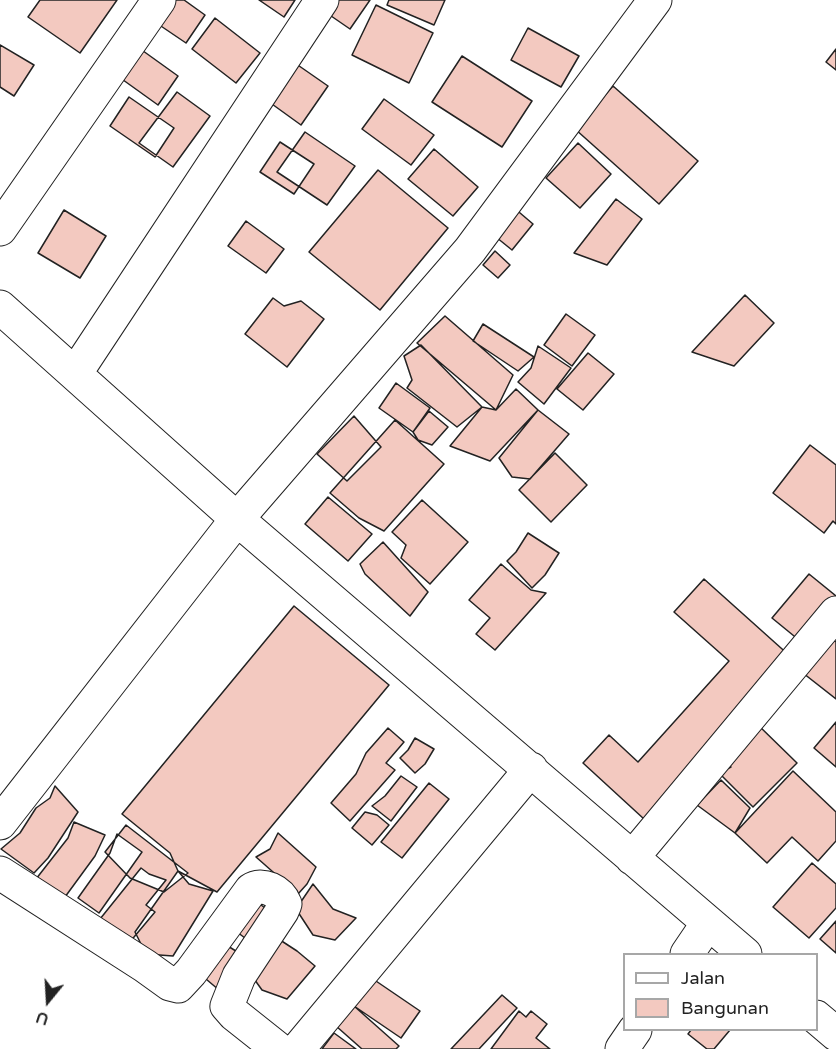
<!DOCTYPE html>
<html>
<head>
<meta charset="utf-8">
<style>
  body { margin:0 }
  #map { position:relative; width:836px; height:1049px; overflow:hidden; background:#fff; font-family:"Varela Round",sans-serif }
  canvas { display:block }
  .legend { position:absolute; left:623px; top:953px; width:195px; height:78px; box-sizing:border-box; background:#fff; border:2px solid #a7a7a7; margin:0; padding:8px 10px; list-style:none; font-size:18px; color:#222 }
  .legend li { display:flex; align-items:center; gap:12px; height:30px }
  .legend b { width:30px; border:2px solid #a7a7a7 }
  .north { position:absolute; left:18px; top:971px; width:60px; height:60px; -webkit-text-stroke:4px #fff; paint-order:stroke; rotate:198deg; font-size:16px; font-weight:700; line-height:24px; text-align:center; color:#222 }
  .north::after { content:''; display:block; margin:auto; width:21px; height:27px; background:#222; clip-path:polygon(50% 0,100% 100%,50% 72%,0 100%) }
</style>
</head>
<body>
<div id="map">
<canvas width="836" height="1049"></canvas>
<ul class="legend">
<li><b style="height:8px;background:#fff"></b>Jalan</li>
<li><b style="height:16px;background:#f3c9c0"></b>Bangunan</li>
</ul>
<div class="north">U</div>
</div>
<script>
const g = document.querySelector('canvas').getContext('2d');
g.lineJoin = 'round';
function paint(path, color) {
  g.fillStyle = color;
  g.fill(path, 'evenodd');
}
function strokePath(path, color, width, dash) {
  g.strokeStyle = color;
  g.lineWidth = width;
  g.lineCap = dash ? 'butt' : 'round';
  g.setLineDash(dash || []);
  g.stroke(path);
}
const building = new Path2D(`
  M 40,0 L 117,0 L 80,53 L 28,17 Z
  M 161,0 L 184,0 L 205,15 L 186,43 L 149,18 Z
  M 259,0 L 295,0 L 284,17 Z
  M 323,0 L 370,0 L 350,29 L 318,7 Z
  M 389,0 L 445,0 L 434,25 L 387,5 Z
  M 376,5 L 433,33 L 409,83 L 352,55 Z
  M 215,18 L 260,53 L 236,83 L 192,49 Z
  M 528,28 L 579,56 L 561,87 L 511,60 Z
  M 132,43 L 178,76 L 158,105 L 112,72 Z
  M 0,45 L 34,65 L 14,96 L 0,87 Z
  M 836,49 L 836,70 L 826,62 Z
  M 462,56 L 532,101 L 502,147 L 432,102 Z
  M 292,61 L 328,86 L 301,125 L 265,99 Z
  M 613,86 L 698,161 L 659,204 L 575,129 Z
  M 177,92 L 210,116 L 173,167 L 139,143 Z
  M 129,97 L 174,128 L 155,157 L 110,126 Z
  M 384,99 L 434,135 L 411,165 L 362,129 Z
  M 305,132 L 355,166 L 327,205 L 277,172 Z
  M 280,142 L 314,164 L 294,194 L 260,172 Z
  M 578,143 L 611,174 L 580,208 L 546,178 Z
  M 434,149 L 478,187 L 453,216 L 408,179 Z
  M 378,170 L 448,228 L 380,310 L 309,252 Z
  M 616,199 L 642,219 L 607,265 L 574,253 Z
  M 513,207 L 533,224 L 512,250 L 491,233 Z
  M 64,210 L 106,236 L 80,278 L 38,253 Z
  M 246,221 L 284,249 L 266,273 L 228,246 Z
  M 495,251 L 510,265 L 498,278 L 483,265 Z
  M 745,295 L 774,323 L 734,366 L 692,352 Z
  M 273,298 L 284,306 L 301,301 L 324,319 L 287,367 L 245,334 Z
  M 566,314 L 595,335 L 572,366 L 544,345 Z
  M 445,316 L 513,375 L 496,410 L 417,343 Z
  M 483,324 L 534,357 L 518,371 L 473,341 Z
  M 421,345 L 482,407 L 457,427 L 407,388 L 412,380 L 404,356 Z
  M 538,346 L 571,368 L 544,404 L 518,382 L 531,368 Z
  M 588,353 L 614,374 L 583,410 L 557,389 Z
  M 396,383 L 430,408 L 413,432 L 379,408 Z
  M 516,389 L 538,410 L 490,461 L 450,446 L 482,407 L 496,410 Z
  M 538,410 L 569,434 L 530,479 L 512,477 L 499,458 Z
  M 429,411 L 448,427 L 432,445 L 418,440 L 413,432 Z
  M 354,416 L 381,447 L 347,481 L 317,454 Z
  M 395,420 L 444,464 L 384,531 L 359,518 L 330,493 Z
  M 810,445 L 836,465 L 836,524 L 833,521 L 824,533 L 773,493 Z
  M 555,453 L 587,485 L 551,522 L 519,490 Z
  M 328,497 L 372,534 L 348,561 L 305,524 Z
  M 422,500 L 468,542 L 430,584 L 401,558 L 406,545 L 392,532 Z
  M 528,533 L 559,553 L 545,575 L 532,588 L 507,561 L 516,552 Z
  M 383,542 L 428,592 L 410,616 L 365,574 L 360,564 Z
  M 501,564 L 531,590 L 546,593 L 495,650 L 476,634 L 490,618 L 469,600 Z
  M 809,574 L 836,596 L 836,606 L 805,645 L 772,618 Z
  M 704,579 L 791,657 L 644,819 L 583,763 L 609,735 L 638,762 L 729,661 L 674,612 Z
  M 294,606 L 389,685 L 217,892 L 178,871 L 170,853 L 122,814 Z
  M 822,631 L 836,642 L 836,699 L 794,666 Z
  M 836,722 L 836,767 L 814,748 Z
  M 756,723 L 797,763 L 753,807 L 719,773 L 731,767 L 721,757 Z
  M 388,728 L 404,742 L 386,763 L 395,770 L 350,821 L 331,803 L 356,774 L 366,753 Z
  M 415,738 L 434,749 L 425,764 L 415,773 L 400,758 L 408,750 Z
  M 793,771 L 836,812 L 836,841 L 818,861 L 792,837 L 767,863 L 735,833 Z
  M 401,776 L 417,787 L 391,821 L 372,806 L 385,796 Z
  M 721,780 L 750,808 L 735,833 L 697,805 Z
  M 429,783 L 449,799 L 402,858 L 381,842 Z
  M 55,786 L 78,812 L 48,858 L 34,873 L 1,849 L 20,833 L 36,808 L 50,798 Z
  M 365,812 L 377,815 L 389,825 L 372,845 L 352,828 Z
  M 74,822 L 105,835 L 95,856 L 65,897 L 36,879 L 68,838 Z
  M 126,825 L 188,873 L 164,892 L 130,878 L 105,852 Z
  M 278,833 L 316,867 L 307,884 L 298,894 L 256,857 L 270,849 Z
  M 117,834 L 142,852 L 99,913 L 78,898 L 110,853 Z
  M 812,863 L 836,884 L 836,908 L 809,938 L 773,907 Z
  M 141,868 L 149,874 L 166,880 L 146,905 L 155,912 L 129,943 L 100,919 Z
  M 178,871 L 189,884 L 213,891 L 173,956 L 146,954 L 135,932 Z
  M 313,884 L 333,909 L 356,918 L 335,940 L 313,935 L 296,909 Z
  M 251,897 L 270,912 L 254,945 L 228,925 Z
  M 836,921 L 836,953 L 820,939 Z
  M 277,938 L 297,951 L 315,966 L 287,999 L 262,990 L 252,976 Z
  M 218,940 L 244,956 L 219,990 L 200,974 Z
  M 373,979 L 420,1011 L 401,1038 L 354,1006 Z
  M 502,995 L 517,1008 L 479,1049 L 451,1049 Z
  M 354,1006 L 399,1046 L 396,1049 L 362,1049 L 336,1026 Z
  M 519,1011 L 526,1017 L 531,1011 L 547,1024 L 536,1038 L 550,1049 L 491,1049 Z
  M 691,1030 L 730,1030 L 714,1049 L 707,1049 L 688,1034 Z
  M 334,1033 L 356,1049 L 322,1049 Z`);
paint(building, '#f3c9c0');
strokePath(building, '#222', 1.5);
const minor = new Path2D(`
  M 0,229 L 159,0
  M 0,307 L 237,519 L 745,954
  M 75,374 L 322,0
  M 0,823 L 237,519 L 470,250 L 655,0
  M 632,858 L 836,613
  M 0,873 L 145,966 L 170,984 L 178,986 L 191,972 L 251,890 C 262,882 280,891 285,904 L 282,911 L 239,976 L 227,1006 L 234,1014 L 278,1049
  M 687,954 L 708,923
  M 816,1017 L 836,1034
  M 298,1049 L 531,769
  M 622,1049 L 635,1030`);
strokePath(minor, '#222', 35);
strokePath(minor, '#fff', 33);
</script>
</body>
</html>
